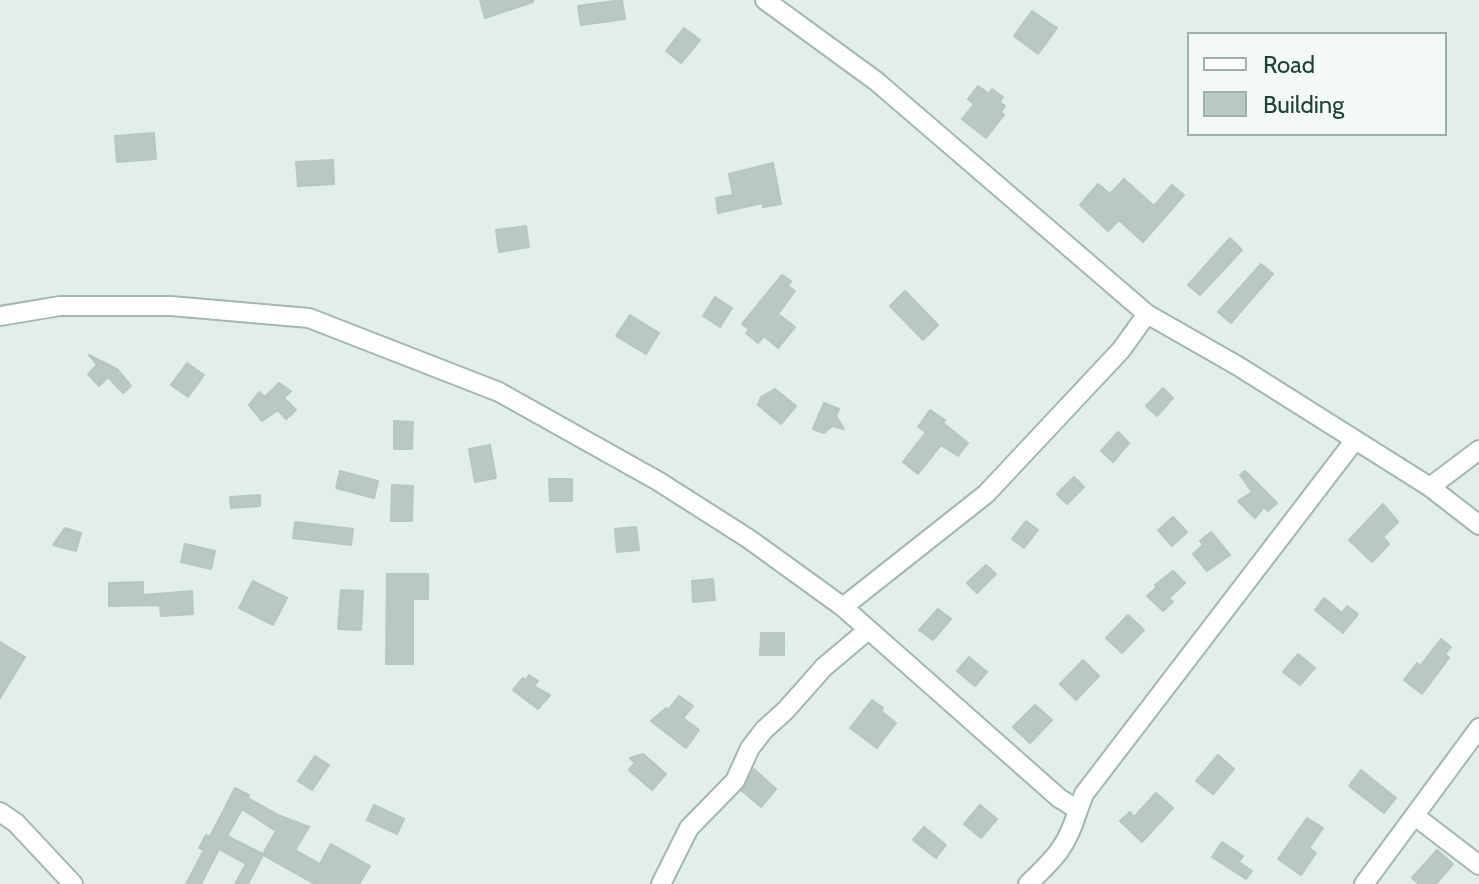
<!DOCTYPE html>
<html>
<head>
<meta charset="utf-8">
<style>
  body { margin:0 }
  #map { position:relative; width:1479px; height:884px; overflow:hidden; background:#e2eee8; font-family:Cabin,sans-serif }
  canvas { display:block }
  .legend { position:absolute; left:1187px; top:32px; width:260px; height:104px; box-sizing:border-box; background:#f3faf6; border:2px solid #9fb0aa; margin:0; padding:10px 14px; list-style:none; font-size:24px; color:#204137 }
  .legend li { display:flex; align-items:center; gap:16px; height:40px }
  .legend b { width:40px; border:2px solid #9fb0aa }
</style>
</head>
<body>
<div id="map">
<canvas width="1479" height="884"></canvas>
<ul class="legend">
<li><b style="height:10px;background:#fff"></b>Road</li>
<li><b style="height:22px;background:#b7c9c1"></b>Building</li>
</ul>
</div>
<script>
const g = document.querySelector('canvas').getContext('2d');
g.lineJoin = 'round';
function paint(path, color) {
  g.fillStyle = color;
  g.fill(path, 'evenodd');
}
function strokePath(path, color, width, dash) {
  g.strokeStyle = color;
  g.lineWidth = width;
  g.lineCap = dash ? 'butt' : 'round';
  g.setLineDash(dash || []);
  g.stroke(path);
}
const building = new Path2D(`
  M 480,0 L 533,0 L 533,2 L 485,18 Z
  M 622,0 L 625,19 L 581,25 L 578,6 Z
  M 1032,11 L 1057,28 L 1038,54 L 1014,36 Z
  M 684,28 L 700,40 L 681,63 L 666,51 Z
  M 978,86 L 989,94 L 992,89 L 1003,97 L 1000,102 L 1005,106 L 1001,112 L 1004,115 L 986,138 L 962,119 L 974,104 L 968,99 Z
  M 154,133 L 156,159 L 117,162 L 115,136 Z
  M 333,160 L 334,184 L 298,186 L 296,162 Z
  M 773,163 L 781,204 L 763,207 L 763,203 L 718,213 L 716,198 L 733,195 L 729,174 Z
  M 1124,179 L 1154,206 L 1172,185 L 1184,195 L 1143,242 L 1119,220 L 1108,231 L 1080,205 L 1098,184 L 1110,194 Z
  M 526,226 L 529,247 L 499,252 L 496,230 Z
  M 1230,238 L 1242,250 L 1200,295 L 1188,285 Z
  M 1261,264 L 1273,274 L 1231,323 L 1218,312 Z
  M 782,275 L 791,281 L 788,286 L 795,291 L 778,314 L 795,327 L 778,348 L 764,336 L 758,343 L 746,333 L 749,329 L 742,324 Z
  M 905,291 L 938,325 L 923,340 L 890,306 Z
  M 715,297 L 732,308 L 720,327 L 703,316 Z
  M 630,315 L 659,333 L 646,354 L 616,336 Z
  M 89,355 L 117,369 L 131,386 L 123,393 L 108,377 L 99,386 L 88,374 L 97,365 Z
  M 187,363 L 204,375 L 188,397 L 171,385 Z
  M 279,383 L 291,391 L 284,398 L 296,410 L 286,419 L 278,410 L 262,421 L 249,405 L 259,392 L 265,397 Z
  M 1163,388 L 1173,398 L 1157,416 L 1146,406 Z
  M 775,389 L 796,406 L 781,424 L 758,405 L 761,397 Z
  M 824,403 L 839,409 L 836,416 L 844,429 L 832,426 L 824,433 L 813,429 Z
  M 930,410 L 945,420 L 943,423 L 968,443 L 958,456 L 941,445 L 918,474 L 903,462 L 926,432 L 918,427 Z
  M 394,421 L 413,422 L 412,449 L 394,449 Z
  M 1118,432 L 1129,443 L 1113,462 L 1101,451 Z
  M 490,445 L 496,478 L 475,482 L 469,449 Z
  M 340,471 L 378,481 L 374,498 L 336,488 Z
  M 1245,471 L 1277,503 L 1268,511 L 1264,507 L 1255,518 L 1238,501 L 1252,492 L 1240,475 Z
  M 1074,477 L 1084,487 L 1067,504 L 1057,494 Z
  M 549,479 L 572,479 L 572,501 L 550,501 Z
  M 392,485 L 413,486 L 412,521 L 391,521 Z
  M 260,495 L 260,506 L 231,508 L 230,497 Z
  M 1383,504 L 1398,522 L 1383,537 L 1389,544 L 1372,562 L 1349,540 Z
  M 1173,517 L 1187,532 L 1172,546 L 1158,530 Z
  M 1026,521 L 1038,530 L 1024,548 L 1012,539 Z
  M 295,522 L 353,529 L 351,545 L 293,538 Z
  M 636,527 L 639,550 L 617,552 L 615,529 Z
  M 65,528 L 81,533 L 76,551 L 53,545 Z
  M 1211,532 L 1230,555 L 1207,571 L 1193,554 L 1203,545 L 1200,541 Z
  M 185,544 L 215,551 L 211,569 L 181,562 Z
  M 986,565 L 996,574 L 977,593 L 967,583 Z
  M 1173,571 L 1185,583 L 1169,598 L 1173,602 L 1163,611 L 1147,596 L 1157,587 L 1155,585 Z
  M 387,574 L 428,574 L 428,599 L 413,599 L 413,664 L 386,664 Z
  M 713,579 L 715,600 L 693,602 L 692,581 Z
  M 253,581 L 287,598 L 273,625 L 239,608 Z
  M 143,582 L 143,595 L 192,591 L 193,614 L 161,616 L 160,605 L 109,606 L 109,583 Z
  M 341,590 L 363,591 L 361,630 L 338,629 Z
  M 1324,598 L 1342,613 L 1347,606 L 1358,614 L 1343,633 L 1315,610 Z
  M 938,609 L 951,619 L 933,640 L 919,630 Z
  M 1128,615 L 1144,630 L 1122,653 L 1106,638 Z
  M 761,633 L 784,633 L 784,655 L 760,655 Z
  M 1441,639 L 1451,647 L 1445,654 L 1449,658 L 1422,694 L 1404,680 L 1417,663 L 1420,666 Z
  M 0,642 L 25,657 L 0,698 Z
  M 1298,654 L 1315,668 L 1300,685 L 1283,672 Z
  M 969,657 L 987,672 L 975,686 L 957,671 Z
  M 1083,660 L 1099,676 L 1076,700 L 1060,684 Z
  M 529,675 L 538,681 L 534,686 L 550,695 L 538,709 L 513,690 L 523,678 L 526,680 Z
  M 679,696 L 693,706 L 683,718 L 699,730 L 686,748 L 651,721 L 666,708 L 668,710 Z
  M 872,700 L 883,708 L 881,711 L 896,723 L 877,748 L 850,728 Z
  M 1035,705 L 1052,720 L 1030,743 L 1013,727 Z
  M 643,754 L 666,774 L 652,790 L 629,770 L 635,763 L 630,758 Z
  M 1218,755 L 1234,769 L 1213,794 L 1196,781 Z
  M 315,756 L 329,765 L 312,790 L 298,781 Z
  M 754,769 L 776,789 L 761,807 L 742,791 Z
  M 1361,770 L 1396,798 L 1384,813 L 1349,786 Z
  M 235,788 L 249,795 L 248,798 L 278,815 L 309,827 L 295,850 L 320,864 L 331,844 L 370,866 L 359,884 L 315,884 L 263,855 L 248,884 L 235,884 L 246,864 L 219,849 L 201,884 L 186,884 L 204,850 L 199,848 L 206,835 L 210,837 ZM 242,809 L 276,831 L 263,854 L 227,836 Z
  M 1156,793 L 1173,808 L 1142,842 L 1120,821 L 1130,812 L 1134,817 Z
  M 374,805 L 404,819 L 397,834 L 367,820 Z
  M 980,805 L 997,819 L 981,838 L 964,824 Z
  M 1307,818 L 1323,828 L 1309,848 L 1316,853 L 1301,875 L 1278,859 Z
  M 924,827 L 946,845 L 936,858 L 913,840 Z
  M 1222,842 L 1243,856 L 1239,862 L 1252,871 L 1246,879 L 1212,857 Z
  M 1437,850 L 1453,864 L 1436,884 L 1419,884 L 1412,878 Z`);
paint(building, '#b7c9c1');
strokePath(building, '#b4c8bf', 2);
const minor = new Path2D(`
  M 765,0 L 876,81 L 1147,314 L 1238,366 L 1430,487 L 1479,525
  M 0,316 L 60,306 L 171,306 L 309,318 L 499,392 L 658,481 L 749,539 L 843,607 L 986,494 L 1121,350 L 1147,314
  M 1430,487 L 1479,450
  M 843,607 L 1059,798 L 1078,810 C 1067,847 1055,858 1028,884
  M 1078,810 L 1084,794 L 1355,440
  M 0,812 L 16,823 L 73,884
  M 1415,816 L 1479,865
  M 661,884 L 689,828 L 735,781 L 750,748 L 764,730 L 786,710 L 824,667 L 868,630
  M 1364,884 L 1479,728`);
strokePath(minor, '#a4b7af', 22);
strokePath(minor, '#fff', 18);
</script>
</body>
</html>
